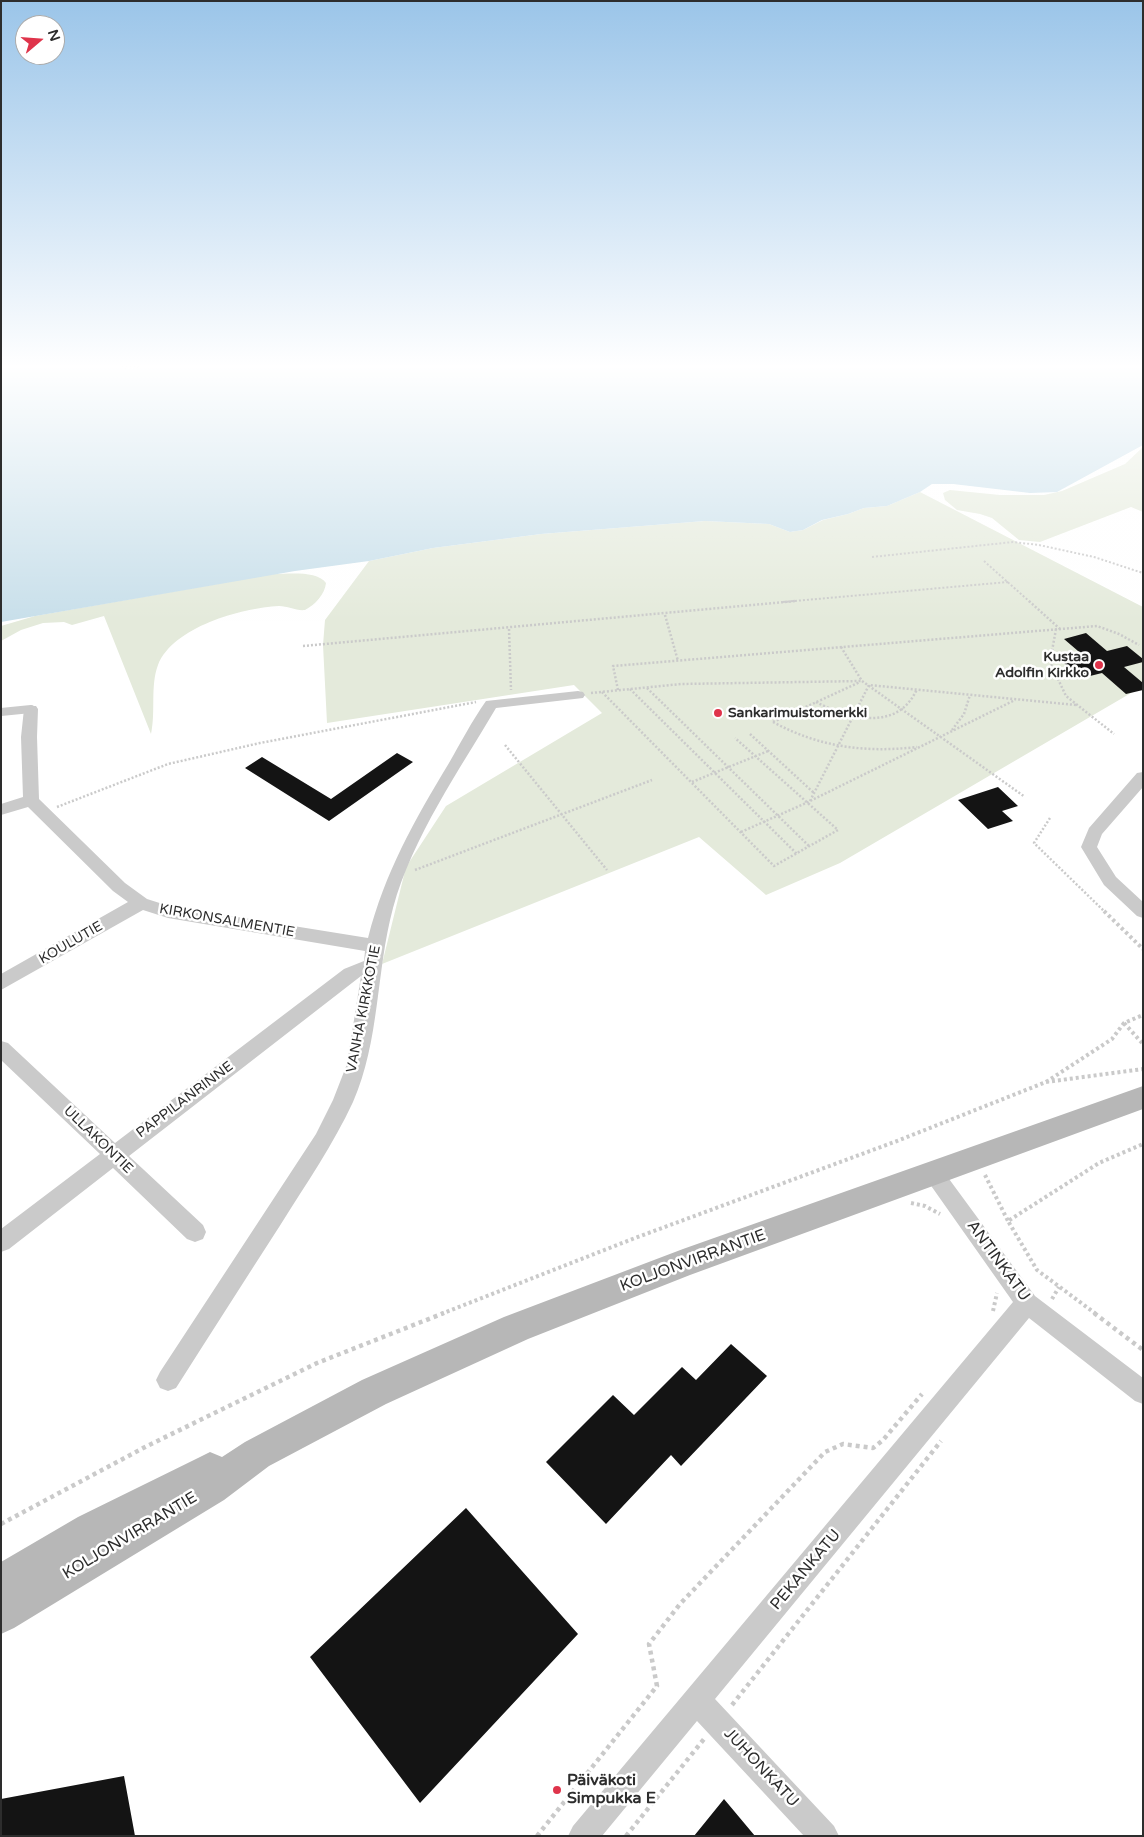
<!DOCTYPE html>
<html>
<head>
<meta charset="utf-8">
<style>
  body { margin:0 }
  #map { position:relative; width:1144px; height:1837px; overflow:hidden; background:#fff; font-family:"Varela Round",sans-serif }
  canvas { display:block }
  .frame { position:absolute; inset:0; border:2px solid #2d2d2d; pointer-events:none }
  .north { position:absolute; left:15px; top:15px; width:50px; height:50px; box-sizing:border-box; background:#fff; border:1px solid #ababab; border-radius:50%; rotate:72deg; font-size:14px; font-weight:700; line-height:20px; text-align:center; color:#2d2d2d }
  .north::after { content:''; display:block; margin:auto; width:18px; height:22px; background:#df344b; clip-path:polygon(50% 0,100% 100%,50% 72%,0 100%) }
</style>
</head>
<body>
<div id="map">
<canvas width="1144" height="1837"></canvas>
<div class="frame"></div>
<div class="north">N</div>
</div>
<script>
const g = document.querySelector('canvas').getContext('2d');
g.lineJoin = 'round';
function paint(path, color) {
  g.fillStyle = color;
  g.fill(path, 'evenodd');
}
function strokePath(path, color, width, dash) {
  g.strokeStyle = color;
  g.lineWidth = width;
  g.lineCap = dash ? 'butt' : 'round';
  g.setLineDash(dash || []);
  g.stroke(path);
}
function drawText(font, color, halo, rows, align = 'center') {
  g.font = font + ' "Varela Round",sans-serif';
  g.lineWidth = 5;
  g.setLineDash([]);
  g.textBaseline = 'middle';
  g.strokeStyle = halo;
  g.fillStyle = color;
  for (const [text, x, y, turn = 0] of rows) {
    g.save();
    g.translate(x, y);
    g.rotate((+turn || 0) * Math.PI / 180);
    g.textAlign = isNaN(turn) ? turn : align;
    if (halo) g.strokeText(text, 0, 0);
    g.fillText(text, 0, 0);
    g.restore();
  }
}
paint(new Path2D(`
  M 1143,447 L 1143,512 L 1131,507 L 1040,542 L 1019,540 L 992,518 L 980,514 L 957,510 L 945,500 L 943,493 L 950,490 L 1000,495 L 1044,495 L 1062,491 L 1125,464 Z
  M 920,492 L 1143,607 L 1143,686 L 840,863 L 766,895 L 699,837 L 382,964 L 406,867 L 446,806 L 602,713 L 574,685 L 327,723 L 323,645 L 325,620 L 369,561 L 433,548 L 541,534 L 705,521 L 769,524 L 790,532 L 803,530 L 823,520 L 848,514 L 864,508 L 887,506 Z
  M 273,574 C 288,574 317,570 326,583 C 325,594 315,605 305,610 C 296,611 288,606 279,606 C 241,608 173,627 158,665 C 150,686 156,711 151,734 L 104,616 L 72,625 L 64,622 L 43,623 L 21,630 L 1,641 L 1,626 L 35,616 Z`), '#e4eadb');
paint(new Path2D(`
  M 1,364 L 112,364 L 128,369 L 158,364 L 1143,364 L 1143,445 L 1057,492 L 1030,493 L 953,484 L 932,484 L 920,492 L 887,506 L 864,508 L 848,514 L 822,520 L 803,530 L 790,532 L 769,524 L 705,521 L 541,534 L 433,548 L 369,561 L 295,571 L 1,622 Z`), '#c8dfea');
paint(new Path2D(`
  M 1086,633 L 1107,651 L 1127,646 L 1143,659 L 1143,662 L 1124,667 L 1143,683 L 1143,690 L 1126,694 L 1102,673 L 1082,678 L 1064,663 L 1085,657 L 1064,639 Z
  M 397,753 L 413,762 L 329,821 L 245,768 L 262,757 L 331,799 Z
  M 998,787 L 1018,806 L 1002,811 L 1013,821 L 988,829 L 958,800 Z
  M 731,1344 L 767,1376 L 681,1466 L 671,1455 L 606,1524 L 546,1462 L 613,1395 L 634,1415 L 682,1367 L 696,1380 Z
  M 466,1508 L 578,1634 L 420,1803 L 310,1657 Z
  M 124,1776 L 135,1836 L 1,1836 L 1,1799 Z
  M 724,1799 L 755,1836 L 694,1836 Z`), '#141414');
strokePath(new Path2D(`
  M 872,557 L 1013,542 L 1039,545 L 1094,557 L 1143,573
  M 984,561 L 1030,602
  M 783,602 L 1008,582`), '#cacaca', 2, [2, 2]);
strokePath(new Path2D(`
  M 1029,601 L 1060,629
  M 665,615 L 678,661
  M 509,629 L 511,690
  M 1056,629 L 1050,662 L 1066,696 L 1114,734
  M 303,646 L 796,601
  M 841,647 L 862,681 L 1025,797
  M 647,688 L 810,847
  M 630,689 L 797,854
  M 618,690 L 613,666 L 1097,626 L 1119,634 L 1139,645
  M 602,692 L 774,866 L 838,830 L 735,738
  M 591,693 L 681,684 L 862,681
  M 816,702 C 849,719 898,732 917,689
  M 773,722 C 819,747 865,753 917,747
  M 773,722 L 860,682
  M 952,730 L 964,714 L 970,695
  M 750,734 L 814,793
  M 505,745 L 607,870
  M 692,782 L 768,751
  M 810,801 L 869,685 L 1076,705
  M 57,807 L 168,764 L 260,743 L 476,702
  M 1050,818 L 1034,843 L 1105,912
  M 741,832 L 806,803 L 1015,700
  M 415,870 L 652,780`), '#cacaca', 2.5, [2, 2]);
strokePath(new Path2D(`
  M 1104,911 L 1143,949
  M 1124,1023 L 1143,1044
  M 1046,1082 L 1143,1069
  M 985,1175 L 1008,1221
  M 911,1203 L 925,1206 L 940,1214
  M 1052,1299 L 1059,1287
  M 993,1311 L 997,1293
  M 441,1314 L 635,1238 L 897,1141 L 1046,1082 L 1112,1039 L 1124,1023 L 1143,1015
  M 1096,1314 L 1037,1270 L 1008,1221 L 1099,1163 L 1143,1144`), '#cacaca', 4, [3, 3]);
strokePath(new Path2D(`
  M 1094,1313 L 1143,1350
  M 1,1524 L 147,1446 L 317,1363 L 444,1313
  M 732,1705 L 941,1441
  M 537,1836 L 657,1686 L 649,1644 L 680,1604 L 825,1452 L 843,1444 L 873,1448 L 883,1440 L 922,1394
  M 626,1836 L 704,1739`), '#cacaca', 4.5, [4, 4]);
strokePath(new Path2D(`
  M 1,712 L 31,709`), '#cacaca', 8);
paint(new Path2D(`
  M 578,691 L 583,692 L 585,695 L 583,698 L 496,708 C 459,771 413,836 393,908 C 376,971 380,1041 353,1102 C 333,1145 306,1184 281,1224 C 246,1278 211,1333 176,1388 L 168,1391 L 160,1388 L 156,1380 L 160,1372 L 316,1134 L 333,1100 L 347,1064 L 361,976 L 129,1156 L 203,1225 L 206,1232 L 203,1239 L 195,1242 L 187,1239 L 113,1168 L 9,1249 L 1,1252 L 1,1229 L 100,1154 L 1,1060 L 1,1041 L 8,1043 L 115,1143 L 344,969 L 364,961 L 365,951 L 168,918 L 143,910 L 1,990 L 1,974 L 128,902 L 113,891 L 28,807 L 1,815 L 1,804 L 23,797 L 21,737 L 24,709 L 26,706 L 36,706 L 38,709 L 37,737 L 39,799 L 125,883 L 147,899 L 169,906 L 368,938 C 385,872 414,821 449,763 C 461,742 472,721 486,701 Z
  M 1143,772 L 1143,787 L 1102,834 L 1097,847 L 1116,877 L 1143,902 L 1143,918 L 1137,916 L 1104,885 L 1081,847 L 1089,828 L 1137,773 Z
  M 934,1165 L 941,1168 L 1035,1296 L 1143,1378 L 1143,1404 L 1135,1401 L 1029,1318 L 715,1699 L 834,1826 L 839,1836 L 804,1836 L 697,1721 L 602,1836 L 568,1836 L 573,1826 L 1013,1302 L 927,1180 L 924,1174 L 927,1168 Z`), '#cacaca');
paint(new Path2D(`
  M 1143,1086 L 1143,1109 L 690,1275 L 528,1339 L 386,1404 L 269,1466 L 224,1500 L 14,1628 L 1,1634 L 1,1562 L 78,1517 L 198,1458 L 210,1452 L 222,1457 L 245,1442 L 362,1380 L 504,1317 L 683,1249 Z`), '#b7b7b7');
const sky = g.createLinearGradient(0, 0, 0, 621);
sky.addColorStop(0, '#9bc5e9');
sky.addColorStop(0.59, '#fff');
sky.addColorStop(1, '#ffffff00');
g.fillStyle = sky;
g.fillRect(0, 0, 1144, 621);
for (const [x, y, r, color] of [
  [1099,665,5,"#df344b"],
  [718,713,5,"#df344b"],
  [557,1790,5,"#df344b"]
]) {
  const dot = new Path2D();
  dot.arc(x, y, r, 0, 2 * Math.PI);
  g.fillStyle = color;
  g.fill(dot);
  strokePath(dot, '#fff', 2);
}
drawText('bold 14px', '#2d2d2d', '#fff', [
  ["Kustaa",1089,657],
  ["Adolfin Kirkko",1089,673],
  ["Sankarimuistomerkki",728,713,"left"]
], 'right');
drawText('14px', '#2d2d2d', '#fff', [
  ["KIRKONSALMENTIE",227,921,10],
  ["KOULUTIE",71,943,-30],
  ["VANHA KIRKKOTIE",364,1009,-79],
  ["PAPPILANRINNE",185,1100,-37],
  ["ULLAKONTIE",98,1140,44]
]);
drawText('16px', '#2d2d2d', '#fff', [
  ["KOLJONVIRRANTIE",693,1261,-20],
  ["ANTINKATU",998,1261,54],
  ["KOLJONVIRRANTIE",130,1536,-31],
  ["PEKANKATU",806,1570,-50],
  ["JUHONKATU",761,1768,47]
]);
drawText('bold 16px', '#2d2d2d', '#fff', [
  ["Päiväkoti",567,1781],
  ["Simpukka E",567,1799]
], 'left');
</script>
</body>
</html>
